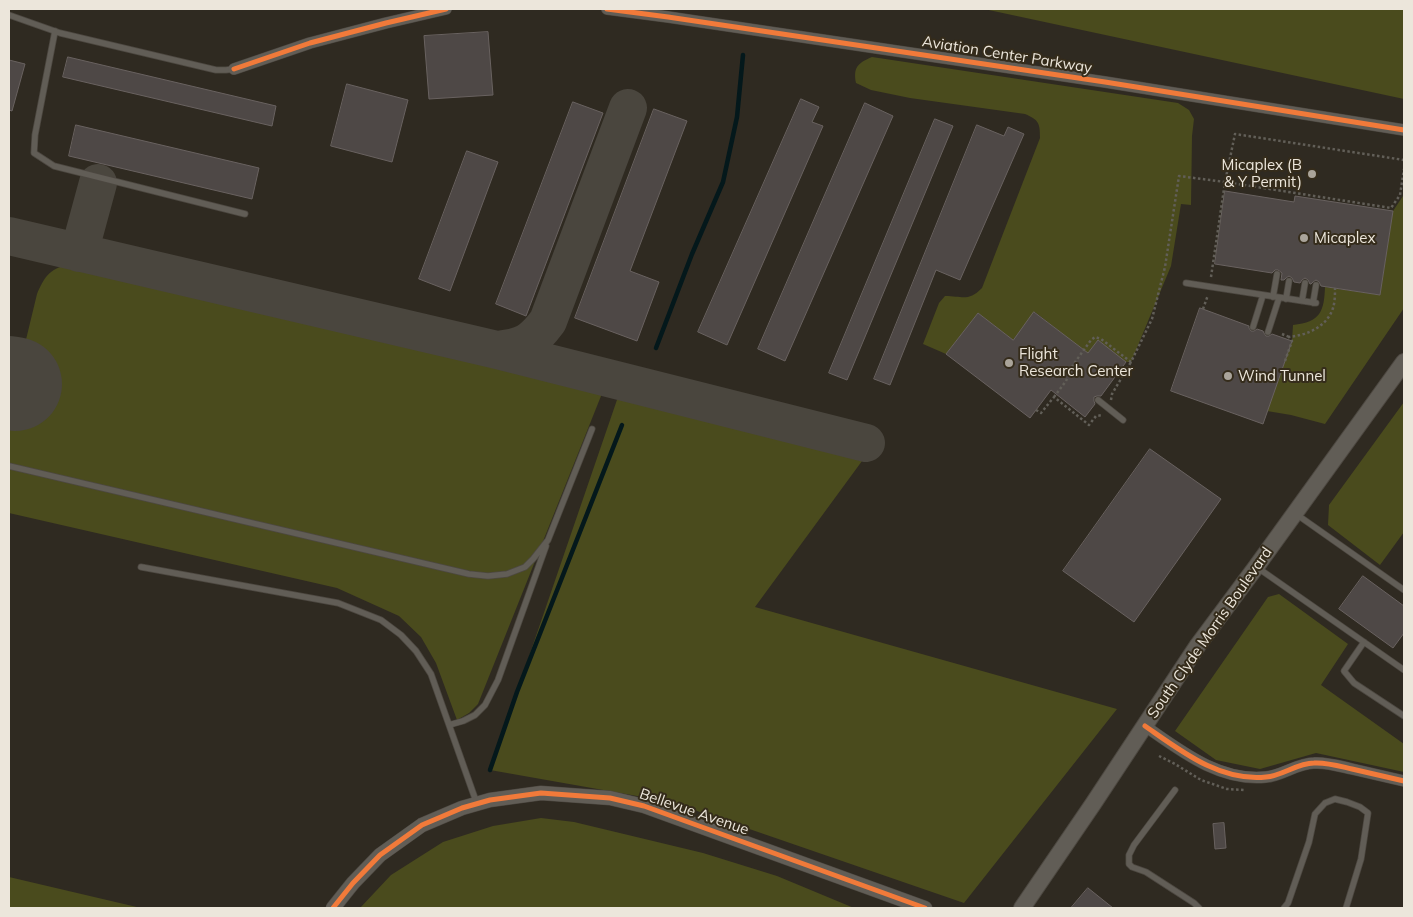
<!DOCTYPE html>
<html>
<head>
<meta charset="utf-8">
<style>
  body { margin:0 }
  #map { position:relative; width:1413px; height:917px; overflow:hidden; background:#2f2a21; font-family:Mulish,sans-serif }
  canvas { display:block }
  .frame { position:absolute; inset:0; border:10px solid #ece6db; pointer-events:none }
</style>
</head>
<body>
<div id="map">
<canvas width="1413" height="917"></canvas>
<div class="frame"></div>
</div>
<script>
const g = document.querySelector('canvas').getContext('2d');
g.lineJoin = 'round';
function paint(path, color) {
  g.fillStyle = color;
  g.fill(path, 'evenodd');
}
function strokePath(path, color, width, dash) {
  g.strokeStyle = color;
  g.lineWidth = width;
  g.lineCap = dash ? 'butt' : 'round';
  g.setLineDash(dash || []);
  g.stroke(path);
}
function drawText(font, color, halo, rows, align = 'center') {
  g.font = font + ' Mulish,sans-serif';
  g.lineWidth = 4;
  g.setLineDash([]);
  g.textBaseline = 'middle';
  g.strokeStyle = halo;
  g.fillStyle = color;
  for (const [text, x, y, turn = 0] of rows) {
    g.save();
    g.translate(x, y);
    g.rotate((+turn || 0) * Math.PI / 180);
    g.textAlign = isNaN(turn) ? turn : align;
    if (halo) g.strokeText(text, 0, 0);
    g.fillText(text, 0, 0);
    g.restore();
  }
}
paint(new Path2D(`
  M 984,9 L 1404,9 L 1404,99 Z
  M 872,57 L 1178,103 L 1189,110 L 1194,119 L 1192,136 L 1191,205 L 1181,204 L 1171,266 L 1131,362 L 1126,362 L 1098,340 L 1088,354 L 1035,312 L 1013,340 L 978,313 L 946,354 L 923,344 L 939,303 L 945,296 C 963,296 968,302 982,288 L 1040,138 C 1040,123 1039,120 1025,114 L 910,98 L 871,90 L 856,83 C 853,67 858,63 872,57 Z
  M 1404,188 L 1404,308 L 1325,424 L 1291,415 L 1267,411 L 1292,341 L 1293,325 C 1321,322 1324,311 1325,287 L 1380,295 L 1393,211 L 1403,196 Z
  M 67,265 L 78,267 L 92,273 L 603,391 L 478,704 L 469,713 L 457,720 L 436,663 L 421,637 L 399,616 L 337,588 L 9,513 L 9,410 L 37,294 C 44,278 49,269 67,265 Z
  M 619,394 L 862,461 L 755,607 L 1117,709 L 964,903 L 671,802 L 490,770 Z
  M 1404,402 L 1404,532 L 1380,565 L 1328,525 L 1329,505 Z
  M 1279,594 L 1348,644 L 1321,685 L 1404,744 L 1404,772 L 1316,753 L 1260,769 L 1216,760 L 1175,731 L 1268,597 Z
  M 541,818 L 574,822 L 703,853 L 777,876 L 854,908 L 360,908 L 391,875 L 443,842 L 493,826 Z
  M 9,877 L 141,908 L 9,908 Z`), '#4a4b1d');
strokePath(new Path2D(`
  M 656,348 L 692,254 L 723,182 L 737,117 L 743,55
  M 490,770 L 517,692 L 622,425`), '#04181b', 4.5);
strokePath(new Path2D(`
  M 9,236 L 497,350 L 866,443
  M 79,253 L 98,183
  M 497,350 C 523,347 532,343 548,321 L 628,108`), '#4a463e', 38);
strokePath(new Path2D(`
  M 9,383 L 15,384`), '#4a463e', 94);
const building = new Path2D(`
  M 488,32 L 493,95 L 429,99 L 424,36 Z
  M 68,57 L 276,106 L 272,126 L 63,77 Z
  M 9,60 L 25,64 L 12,111 L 9,110 Z
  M 347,84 L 408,100 L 392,162 L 331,146 Z
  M 801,99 L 819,107 L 812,122 L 823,126 L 727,345 L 698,332 Z
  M 573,102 L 603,113 L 526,316 L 496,304 Z
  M 865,103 L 893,116 L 785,361 L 758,349 Z
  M 654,109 L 687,121 L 630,271 L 659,282 L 637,341 L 575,318 Z
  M 935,119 L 953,126 L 847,380 L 829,373 Z
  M 76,125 L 259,168 L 252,199 L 69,156 Z
  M 977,125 L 1004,136 L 1008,127 L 1024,134 L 960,280 L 936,270 L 890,385 L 874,379 Z
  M 467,151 L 498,162 L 450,291 L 419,279 Z
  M 1225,191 L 1294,202 L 1295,196 L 1393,211 L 1380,295 L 1321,286 L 1319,282 L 1316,280 L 1313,282 L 1311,284 L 1310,284 L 1308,280 L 1305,278 L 1302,280 L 1300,283 L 1294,282 L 1292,278 L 1289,276 L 1286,278 L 1284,280 L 1281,280 L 1282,273 L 1278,270 L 1275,270 L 1272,273 L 1215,264 Z
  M 1200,308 L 1249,326 L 1249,328 L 1251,331 L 1254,331 L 1257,329 L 1263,331 L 1264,333 L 1266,336 L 1269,336 L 1272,334 L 1292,341 L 1263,424 L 1171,391 Z
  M 1034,312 L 1088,353 L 1098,340 L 1126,362 L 1101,396 L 1097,396 L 1094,397 L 1094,401 L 1095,404 L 1085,417 L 1051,390 L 1030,418 L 946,354 L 978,313 L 1013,340 Z
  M 1150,449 L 1221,499 L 1134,622 L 1063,571 Z
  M 1363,576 L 1404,606 L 1404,633 L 1393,648 L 1339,609 Z
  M 1224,823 L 1226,848 L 1215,849 L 1213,824 Z
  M 1088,888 L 1113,908 L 1071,908 Z`);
paint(building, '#4e4846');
strokePath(building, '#696260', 1);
const service = new Path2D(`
  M 9,15 L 60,33 L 216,70 L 226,70 L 234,69
  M 55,31 L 35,135 L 34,153 L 54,166 L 245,214
  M 1186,283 L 1316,303
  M 1273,297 L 1277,274
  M 1286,299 L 1289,281
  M 1302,301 L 1305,283
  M 1313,303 L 1316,285
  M 1253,327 L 1263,295
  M 1268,332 L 1279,298
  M 1098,400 L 1123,420
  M 9,466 L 469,574 L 488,576 L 507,574 L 525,567 L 533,559 L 548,540 L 592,429
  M 1296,514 L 1404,590
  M 141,567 L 338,603 L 381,620 L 401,635 L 416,651 L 431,674 L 477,804
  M 1258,568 L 1404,670
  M 1364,642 L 1344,671 L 1354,683 L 1404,716
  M 449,725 L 463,721 L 475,715 L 485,705 L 498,680 L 546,546
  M 1175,790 L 1134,845 L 1129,855 L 1129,864 L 1132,867 L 1146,872 L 1194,903 L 1199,908
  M 1284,908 L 1288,903 L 1309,842 L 1315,814 L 1325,803 L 1335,799 L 1347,802 L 1360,807 L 1368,813 L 1361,859 L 1346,908`);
const minor = new Path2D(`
  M 607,9 L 668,17 L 1105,82 L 1404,130
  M 234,69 L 310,43 L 386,23 L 446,9
  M 1145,726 C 1181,751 1220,782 1266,777 C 1282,776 1297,763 1314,763 C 1326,762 1339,766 1352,769 C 1369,773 1387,777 1404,781`);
const tertiary = new Path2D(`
  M 333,908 L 353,883 L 380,855 L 422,825 L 462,808 L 490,800 L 541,793 L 610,798 L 644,806 L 925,908`);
const secondary = new Path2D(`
  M 1022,908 L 1093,804 L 1198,645 L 1256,567 L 1404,362`);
strokePath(service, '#4d4841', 7);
strokePath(minor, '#4d4841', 12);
strokePath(tertiary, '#4d4841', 15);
strokePath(secondary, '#4d4841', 18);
strokePath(new Path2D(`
  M 1211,277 L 1225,182 L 1391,208 L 1400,195 L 1404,169
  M 1203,309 L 1208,295
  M 1282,334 L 1289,337
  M 1285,361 L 1292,341 L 1289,337 C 1307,335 1327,327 1333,308 C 1335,302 1335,294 1335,288
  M 1054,397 L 1066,381 L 1073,365 L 1091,340 L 1095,337 L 1101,339 L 1131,362 L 1152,319 L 1165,267 L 1179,176 L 1225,182 L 1235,134 L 1404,160
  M 1111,400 L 1112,394 L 1131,362
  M 1036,410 L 1041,413 L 1054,397 L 1089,425 L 1096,416 L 1103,415
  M 1159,756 L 1175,764 L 1201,780 L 1227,789 L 1244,790`), '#625f58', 2.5, [2.5, 2.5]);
strokePath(service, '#615d56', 5.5);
strokePath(minor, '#615d56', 11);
strokePath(tertiary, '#615d56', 14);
strokePath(secondary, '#615d56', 16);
strokePath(new Path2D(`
  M 607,9 L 668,17 L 1105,82 L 1404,130
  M 234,69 L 310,43 L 386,23 L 446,9
  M 1145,726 C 1181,751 1220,782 1266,777 C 1282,776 1297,763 1314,763 C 1326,762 1339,766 1352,769 C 1369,773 1387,777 1404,781
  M 333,908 L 353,883 L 380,855 L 422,825 L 462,808 L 490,800 L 541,793 L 610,798 L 644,806 L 925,908`), '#f17a3a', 5);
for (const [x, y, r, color] of [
  [1312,174,5,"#aaa49a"],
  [1304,238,5,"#aaa49a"],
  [1009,363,5,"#aaa49a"],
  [1228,376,5,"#aaa49a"]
]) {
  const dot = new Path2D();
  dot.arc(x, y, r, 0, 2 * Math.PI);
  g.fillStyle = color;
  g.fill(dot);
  strokePath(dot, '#352c1b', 2);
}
drawText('15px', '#ece6db', '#352c1b', [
  ["Aviation Center Parkway",1007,55,9],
  ["South Clyde Morris Boulevard",1210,633,-55],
  ["Bellevue Avenue",694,812,19]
]);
drawText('15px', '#ece6db', '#352c1b', [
  ["Micaplex (B",1302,165,"right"],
  ["& Y Permit)",1302,182,"right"],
  ["Micaplex",1314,238],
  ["Flight",1019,354],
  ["Research Center",1019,371],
  ["Wind Tunnel",1238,376]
], 'left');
</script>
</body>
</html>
